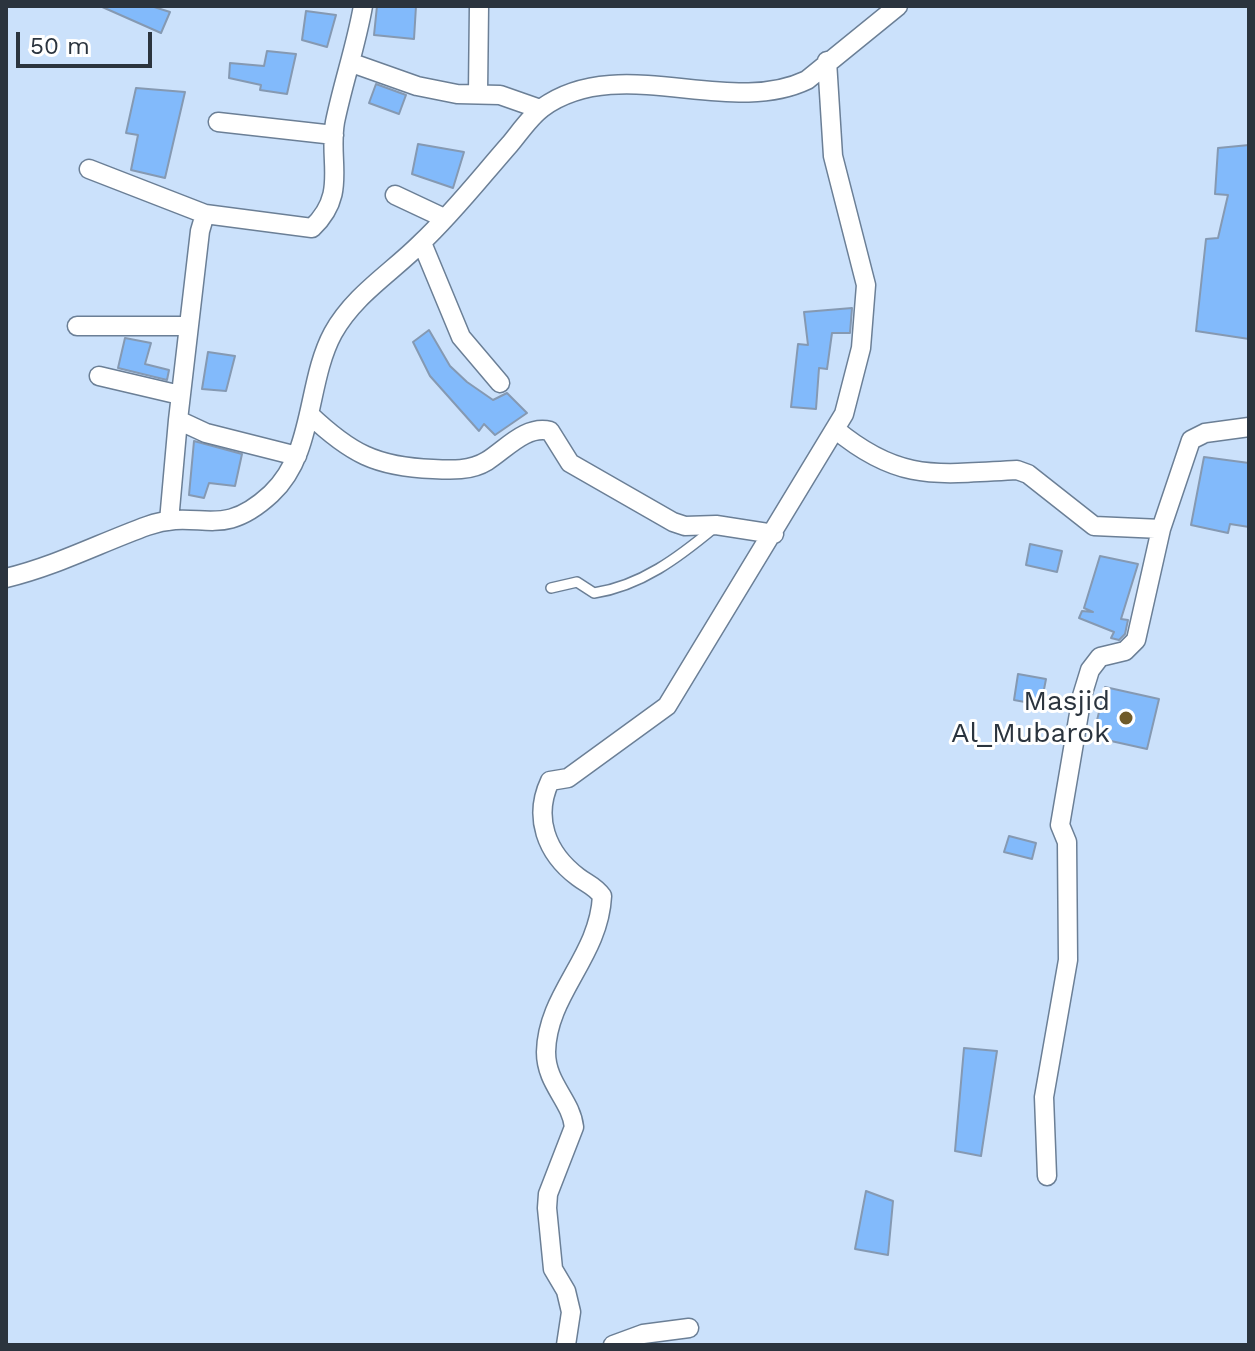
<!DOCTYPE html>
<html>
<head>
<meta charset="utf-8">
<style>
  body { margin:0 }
  #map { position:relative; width:1255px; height:1351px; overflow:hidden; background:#cbe1fb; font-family:"Work Sans",sans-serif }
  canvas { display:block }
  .frame { position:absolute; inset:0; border:8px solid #2b343e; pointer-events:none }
  .scale { position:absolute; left:16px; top:32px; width:136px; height:36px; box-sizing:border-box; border:4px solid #2b343e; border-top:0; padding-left:10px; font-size:24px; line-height:28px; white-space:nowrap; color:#2b343e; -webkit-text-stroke:6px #fff; paint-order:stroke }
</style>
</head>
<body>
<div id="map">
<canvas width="1255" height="1351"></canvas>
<div class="frame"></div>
<div class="scale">50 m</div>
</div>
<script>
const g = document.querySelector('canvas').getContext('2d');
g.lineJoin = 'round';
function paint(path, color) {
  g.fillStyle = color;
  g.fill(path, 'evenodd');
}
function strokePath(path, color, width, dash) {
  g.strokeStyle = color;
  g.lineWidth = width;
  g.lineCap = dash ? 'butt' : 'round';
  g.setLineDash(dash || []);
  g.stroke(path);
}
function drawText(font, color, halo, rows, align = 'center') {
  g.font = font + ' "Work Sans",sans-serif';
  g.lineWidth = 6;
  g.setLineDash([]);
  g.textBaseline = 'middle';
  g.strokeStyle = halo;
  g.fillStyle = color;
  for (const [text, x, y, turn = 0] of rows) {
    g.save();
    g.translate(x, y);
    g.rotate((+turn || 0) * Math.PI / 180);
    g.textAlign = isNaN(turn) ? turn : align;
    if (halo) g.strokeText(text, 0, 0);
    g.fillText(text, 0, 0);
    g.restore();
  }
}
const building = new Path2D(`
  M 100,6 L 151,6 L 170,12 L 161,33 Z
  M 377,6 L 416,6 L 414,39 L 374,35 Z
  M 306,11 L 336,15 L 327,47 L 302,40 Z
  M 267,51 L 296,54 L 287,94 L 260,90 L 261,85 L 229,78 L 230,63 L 264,66 Z
  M 376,84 L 406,95 L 399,114 L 369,103 Z
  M 136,88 L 185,92 L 165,178 L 131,170 L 138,135 L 126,133 Z
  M 418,144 L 464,152 L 453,188 L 412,174 Z
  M 1249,145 L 1249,339 L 1196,331 L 1206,239 L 1218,238 L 1228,195 L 1215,194 L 1218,148 Z
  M 852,308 L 850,333 L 832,333 L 827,369 L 819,368 L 816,409 L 791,407 L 798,344 L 808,345 L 804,312 Z
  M 429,330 L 450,366 L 467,382 L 493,400 L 507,393 L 527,413 L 495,435 L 484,424 L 479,431 L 430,376 L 413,342 Z
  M 125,338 L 151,343 L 145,364 L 169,370 L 167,380 L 118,368 Z
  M 208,352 L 235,356 L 226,391 L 202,389 Z
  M 194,441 L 242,454 L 235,486 L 209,483 L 204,498 L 189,495 Z
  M 1204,457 L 1249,463 L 1249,527 L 1230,524 L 1228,533 L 1191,525 Z
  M 1030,544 L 1062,551 L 1057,572 L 1026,565 Z
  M 1100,556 L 1138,564 L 1121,619 L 1128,620 L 1125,634 L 1119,640 L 1111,638 L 1114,632 L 1079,618 L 1082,611 L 1093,612 L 1084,608 Z
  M 1018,674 L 1046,679 L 1041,705 L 1014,700 Z
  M 1105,687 L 1159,699 L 1147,749 L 1093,737 Z
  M 1009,836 L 1036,843 L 1032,859 L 1004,852 Z
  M 964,1048 L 997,1051 L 981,1156 L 955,1151 Z
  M 866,1191 L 893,1201 L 888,1255 L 855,1249 Z`);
paint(building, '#82bafb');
strokePath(building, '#8599b2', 2);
const lane = new Path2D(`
  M 551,588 L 577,582 L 594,593 C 641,586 679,557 714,528`);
const street = new Path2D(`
  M 352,63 L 417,86 L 457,94 L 500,95 L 540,109
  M 478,93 L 479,6
  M 218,122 L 334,135
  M 89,169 L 205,214
  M 395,195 L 444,218
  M 422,243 L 461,337 L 500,383
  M 77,326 L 189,326
  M 99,376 L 180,395
  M 309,414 C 350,453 376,467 433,469 C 451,470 471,471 487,461 C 506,449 526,425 550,431 L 570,463 L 673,522 L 685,526 L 716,525 L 774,534
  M 835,429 C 900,483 938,474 1017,470 L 1028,474 L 1094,526 L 1161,529
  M 297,456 L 206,433 L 178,420 L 200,231 L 205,214 L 312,228 C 348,194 328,163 335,122 C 343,83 356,46 363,6
  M 169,521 L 178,420
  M 6,578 C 56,566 100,543 147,526 C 200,507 219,542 271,494 C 315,453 306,383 333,333 C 354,295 391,273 421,243 C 453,213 481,177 510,144 C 520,132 530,117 542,108 C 619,52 728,118 807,80 L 898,6
  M 1047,1176 L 1044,1097 L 1068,960 L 1067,842 L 1060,825 L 1082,696 L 1090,670 L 1100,657 L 1125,651 L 1136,640 L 1161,529 L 1191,440 L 1205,433 L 1249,427
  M 566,1345 L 571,1312 L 566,1291 L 553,1269 L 547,1208 L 548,1194 L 574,1127 C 571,1100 546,1084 546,1052 C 547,994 599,957 602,896 C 595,886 587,884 578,877 C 546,853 533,817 550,781 L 568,778 L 667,706 L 844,414 L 861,348 L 866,285 L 833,156 L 827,61
  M 613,1345 L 643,1334 L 689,1328`);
strokePath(lane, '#6b7f96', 12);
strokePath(street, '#6b7f96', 21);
strokePath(lane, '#fff', 9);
strokePath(street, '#fff', 18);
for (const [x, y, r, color] of [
  [1126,718,8,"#6f5a29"]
]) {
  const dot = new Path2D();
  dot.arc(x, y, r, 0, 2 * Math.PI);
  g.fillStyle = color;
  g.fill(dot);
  strokePath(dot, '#fff', 3);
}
drawText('28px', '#2b343e', '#fff', [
  ["Masjid",1110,702],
  ["Al_Mubarok",1110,734]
], 'right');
</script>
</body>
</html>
